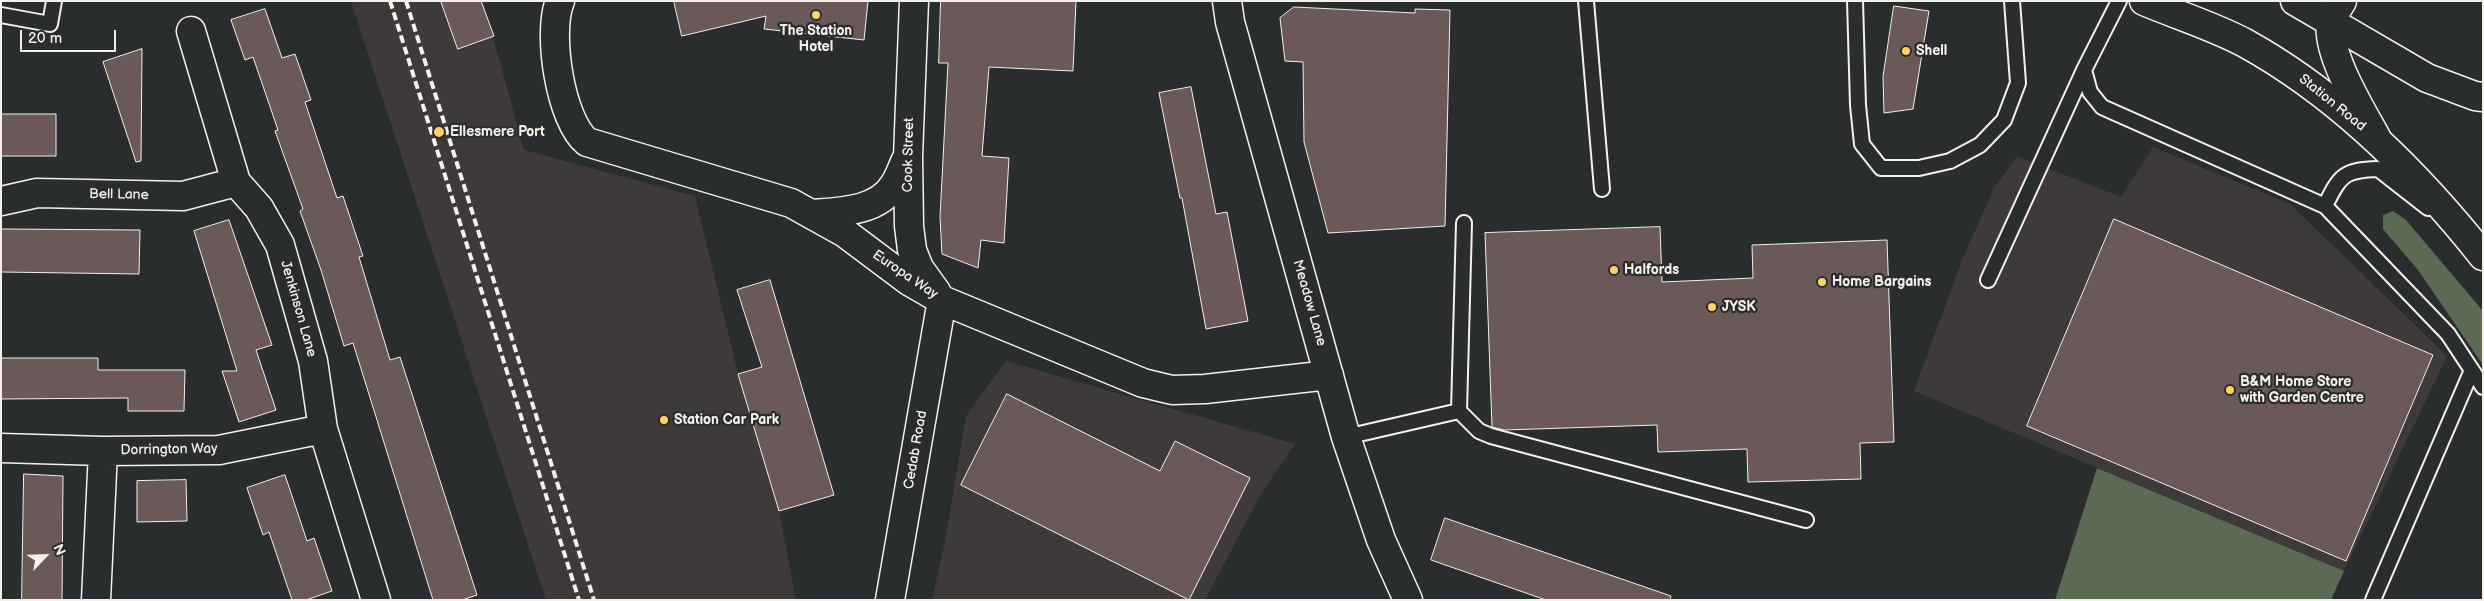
<!DOCTYPE html>
<html>
<head>
<meta charset="utf-8">
<style>
  body { margin:0 }
  #map { position:relative; width:2484px; height:601px; overflow:hidden; background:#2a2d2e; font-family:"Balsamiq Sans",sans-serif }
  canvas { display:block }
  .frame { position:absolute; inset:0; border:2px solid #f4f1e8; pointer-events:none }
  .north { position:absolute; left:20px; top:531px; width:50px; height:50px; -webkit-text-stroke:4px #2a2d2e; paint-order:stroke; rotate:66deg; font-size:14px; font-weight:700; line-height:20px; text-align:center; color:#f4f1e8 }
  .north::after { content:''; display:block; margin:auto; width:18px; height:22px; background:#f4f1e8; clip-path:polygon(50% 0,100% 100%,50% 72%,0 100%) }
  .scale { position:absolute; left:20px; top:30px; width:96px; height:22px; box-sizing:border-box; border:2px solid #f4f1e8; border-top:0; padding-left:6px; font-size:15px; line-height:18px; white-space:nowrap; color:#f4f1e8; -webkit-text-stroke:4px #2a2d2e; paint-order:stroke }
</style>
</head>
<body>
<div id="map">
<canvas width="2484" height="601"></canvas>
<div class="frame"></div>
<div class="north">N</div>
<div class="scale">20 m</div>
</div>
<script>
const g = document.querySelector('canvas').getContext('2d');
g.lineJoin = 'round';
function paint(path, color) {
  g.fillStyle = color;
  g.fill(path, 'evenodd');
}
function strokePath(path, color, width, dash) {
  g.strokeStyle = color;
  g.lineWidth = width;
  g.lineCap = dash ? 'butt' : 'round';
  g.setLineDash(dash || []);
  g.stroke(path);
}
function drawText(font, color, halo, rows, align = 'center') {
  g.font = font + ' "Balsamiq Sans",sans-serif';
  g.lineWidth = 4.5;
  g.setLineDash([]);
  g.textBaseline = 'middle';
  g.strokeStyle = halo;
  g.fillStyle = color;
  for (const [text, x, y, turn = 0] of rows) {
    g.save();
    g.translate(x, y);
    g.rotate((+turn || 0) * Math.PI / 180);
    g.textAlign = isNaN(turn) ? turn : align;
    if (halo) g.strokeText(text, 0, 0);
    g.fillText(text, 0, 0);
    g.restore();
  }
}
paint(new Path2D(`
  M 351,1 L 483,1 L 524,150 L 695,196 L 738,374 L 779,511 L 796,600 L 546,600 Z
  M 2153,147 L 2290,204 L 2447,356 L 2344,571 L 1914,391 L 1962,260 L 1994,188 L 2017,156 L 2121,197 Z
  M 1006,361 L 1295,444 L 1262,492 L 1205,600 L 932,600 L 945,541 L 966,416 Z`), '#3e3a3b');
paint(new Path2D(`
  M 2393,211 L 2406,220 L 2483,311 L 2483,365 L 2418,270 L 2383,229 L 2383,215 Z
  M 2097,468 L 2344,571 L 2331,600 L 2055,600 Z`), '#5b6a52');
const building = new Path2D(`
  M 441,1 L 481,1 L 494,36 L 458,49 Z
  M 674,1 L 868,1 L 864,40 L 764,29 L 766,16 L 682,36 Z
  M 941,1 L 1076,1 L 1073,71 L 989,67 L 982,156 L 1009,158 L 1004,243 L 981,240 L 978,268 L 942,254 L 940,217 L 948,63 L 939,63 Z
  M 1894,6 L 1929,11 L 1913,109 L 1884,113 L 1883,77 Z
  M 1294,7 L 1415,13 L 1415,9 L 1450,10 L 1445,226 L 1328,233 L 1304,142 L 1303,62 L 1285,61 L 1280,18 Z
  M 265,9 L 282,58 L 295,54 L 311,100 L 305,102 L 337,198 L 343,196 L 363,256 L 359,257 L 390,360 L 400,357 L 477,595 L 462,600 L 433,600 L 353,343 L 344,346 L 321,270 L 300,211 L 303,209 L 275,131 L 278,130 L 253,57 L 245,60 L 231,20 Z
  M 142,49 L 141,161 L 136,162 L 103,62 Z
  M 1191,87 L 1216,214 L 1227,212 L 1248,321 L 1206,329 L 1182,198 L 1180,198 L 1159,93 Z
  M 1,114 L 56,114 L 56,156 L 1,156 Z
  M 2114,219 L 2433,355 L 2346,561 L 2027,426 Z
  M 229,220 L 272,345 L 256,350 L 276,410 L 239,422 L 222,371 L 237,371 L 194,231 Z
  M 1660,227 L 1662,282 L 1753,278 L 1752,245 L 1887,240 L 1894,442 L 1860,443 L 1861,479 L 1748,482 L 1747,449 L 1658,452 L 1657,425 L 1504,430 L 1492,427 L 1485,233 Z
  M 1,229 L 140,230 L 139,274 L 1,272 Z
  M 770,280 L 834,495 L 779,511 L 738,374 L 762,367 L 737,290 Z
  M 1,358 L 98,358 L 98,370 L 185,370 L 184,411 L 128,411 L 128,398 L 1,399 Z
  M 1007,394 L 1160,471 L 1175,441 L 1250,478 L 1189,600 L 961,485 Z
  M 24,474 L 63,476 L 62,600 L 22,600 Z
  M 285,475 L 307,541 L 314,538 L 332,591 L 306,600 L 292,600 L 269,532 L 263,535 L 247,488 Z
  M 186,480 L 187,521 L 137,522 L 137,481 Z
  M 1445,518 L 1671,596 L 1670,600 L 1546,600 L 1431,560 Z`);
paint(building, '#6b5858');
strokePath(building, '#f4f1e8', 1);
const lane = new Path2D(`
  M 1586,1 L 1602,189
  M 1855,1 L 1858,105 L 1862,144 L 1881,168 L 1919,168 L 1950,161 L 1980,145 L 2004,120 L 2018,83 L 2012,1
  M 1,15 L 50,24 L 54,1
  M 2084,70 L 2090,92 L 2102,107 L 2325,206 L 2448,334 L 2483,387
  M 2325,206 C 2340,175 2344,170 2378,169 L 2428,208
  M 1988,280 L 2084,70 L 2119,1
  M 1459,411 L 1479,431 L 1491,436 L 1806,520
  M 1346,437 L 1459,411 L 1464,223
  M 2373,600 L 2472,370`);
const street = new Path2D(`
  M 560,1 C 547,32 560,120 587,142 L 791,203 L 845,233 L 909,281 L 942,300 L 1143,383 L 1172,390 L 1205,389 L 1329,375
  M 914,1 L 908,157 L 909,226 L 912,250 L 919,268 L 937,293
  M 1227,1 L 1230,22 L 1346,437 L 1381,540 L 1408,600
  M 2342,1 C 2339,7 2332,15 2331,22 C 2326,54 2362,111 2377,139
  M 191,31 L 236,182 L 259,208 L 280,245 L 313,361 L 323,429 L 376,600
  M 1,201 L 37,193 L 183,196 L 236,182
  M 811,214 C 838,212 878,212 894,185 C 899,178 902,168 906,160
  M 1,448 L 103,451 L 219,450 L 323,429
  M 96,600 L 103,451
  M 890,600 L 942,300`);
const primary = new Path2D(`
  M 2144,1 C 2177,15 2213,26 2245,43 C 2339,95 2417,173 2483,256
  M 2295,1 L 2427,78 L 2475,96 L 2483,97`);
strokePath(lane, '#f4f1e8', 18);
strokePath(street, '#f4f1e8', 31);
strokePath(primary, '#f4f1e8', 31);
strokePath(lane, '#2a2d2e', 14);
strokePath(street, '#2a2d2e', 28);
strokePath(primary, '#2a2d2e', 28);
strokePath(new Path2D(`
  M 390,1 L 579,600
  M 406,1 L 594,600`), '#f4f1e8', 4, [8, 4]);
for (const [x, y, r, color] of [
  [816,15,5,"#ffd166"],
  [1906,51,5,"#ffd166"],
  [439,132,6,"#ffd166"],
  [1614,270,5,"#ffd166"],
  [1822,282,5,"#ffd166"],
  [1712,307,5,"#ffd166"],
  [2230,390,5,"#ffd166"],
  [664,420,5,"#ffd166"]
]) {
  const dot = new Path2D();
  dot.arc(x, y, r, 0, 2 * Math.PI);
  g.fillStyle = color;
  g.fill(dot);
  strokePath(dot, '#2a2d2e', 2);
}
drawText('bold 14px', '#f4f1e8', '#2a2d2e', [
  ["The Station",816,31,"center"],
  ["Hotel",816,47,"center"],
  ["Shell",1916,51],
  ["Ellesmere Port",450,132],
  ["Halfords",1624,270],
  ["Home Bargains",1832,282],
  ["JYSK",1722,307],
  ["B&M Home Store",2240,382],
  ["with Garden Centre",2240,398],
  ["Station Car Park",674,420]
], 'left');
drawText('14px', '#f4f1e8', '#2a2d2e', [
  ["Station Road",2332,103,39],
  ["Cook Street",909,155,-89],
  ["Bell Lane",119,195,1],
  ["Europa Way",905,275,34],
  ["Meadow Lane",1309,303,74],
  ["Jenkinson Lane",298,309,74],
  ["Dorrington Way",169,450,-1],
  ["Cedab Road",916,450,-80]
]);
</script>
</body>
</html>
